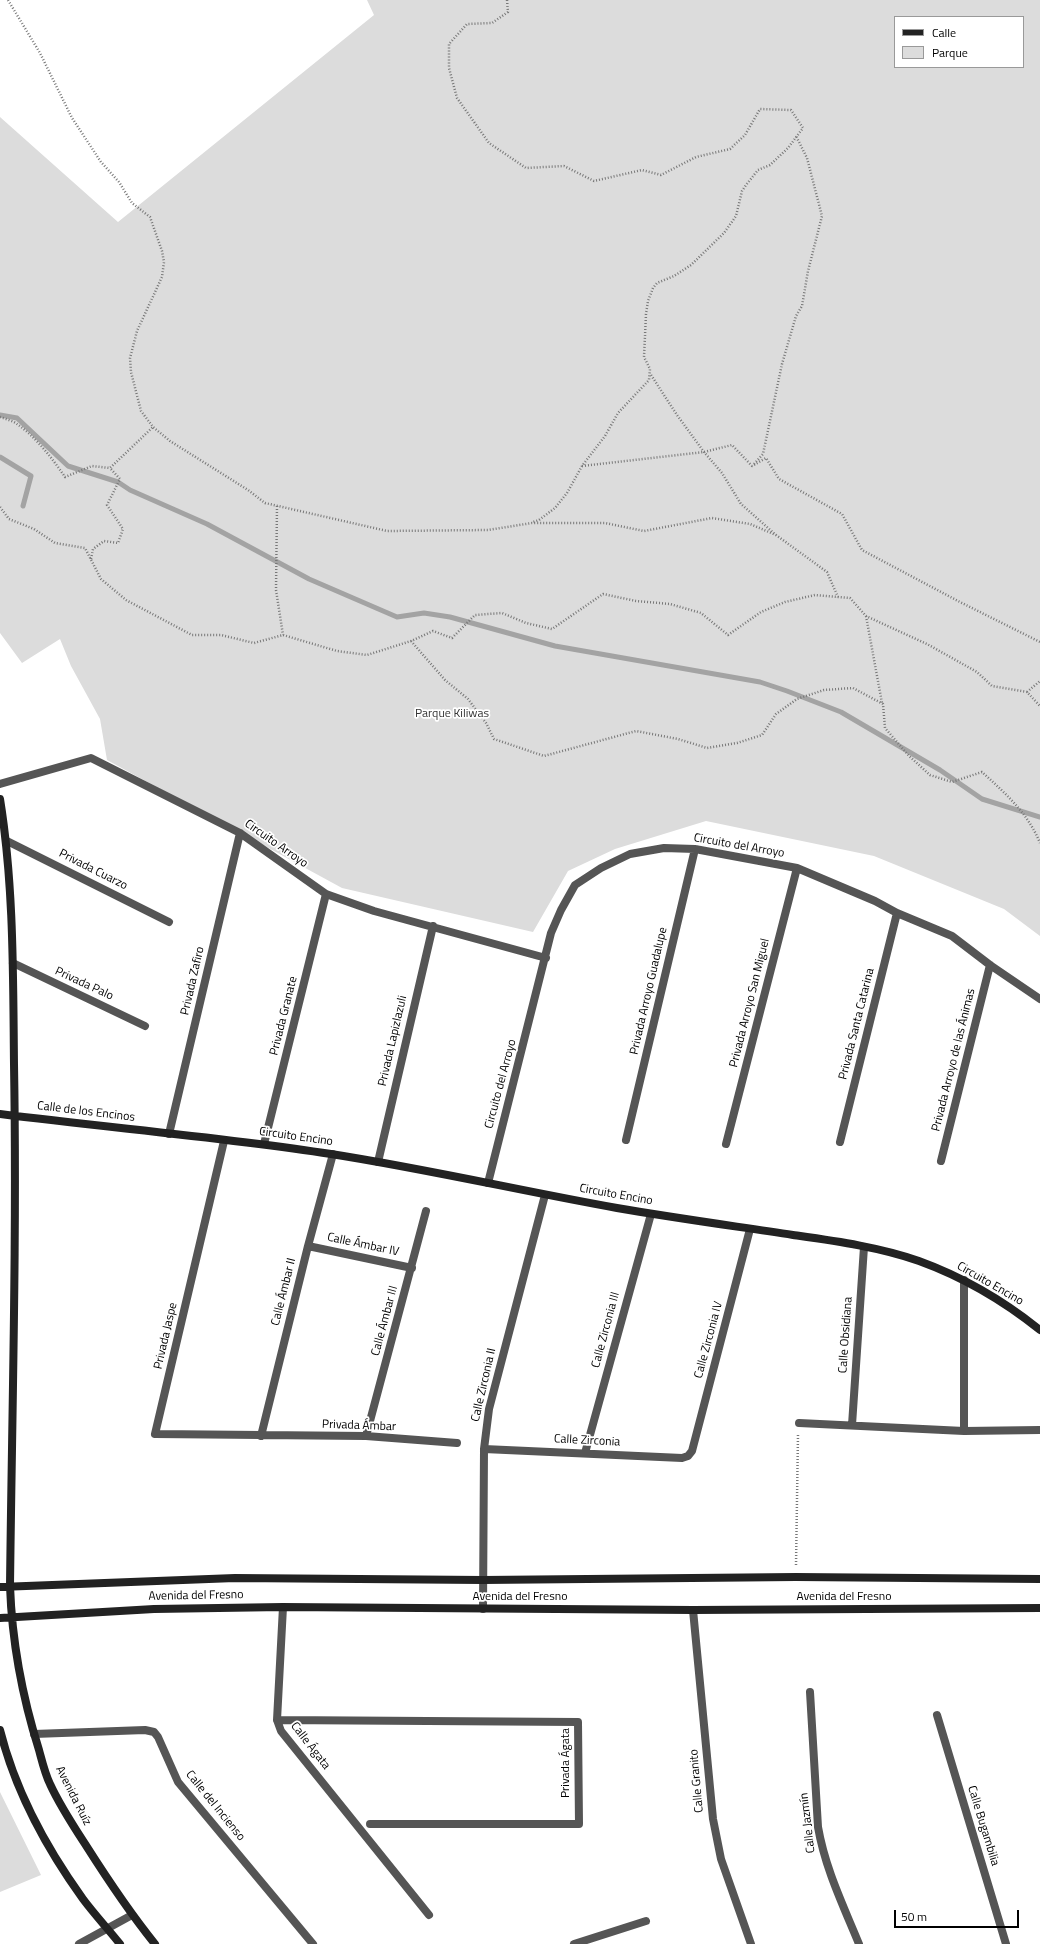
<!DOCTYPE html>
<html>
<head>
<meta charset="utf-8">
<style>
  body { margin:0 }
  #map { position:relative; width:1040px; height:1944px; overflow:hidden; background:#fff; font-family:"Titillium Web",sans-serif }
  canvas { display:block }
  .legend { position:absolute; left:894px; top:16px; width:130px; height:52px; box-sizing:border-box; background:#fff; border:1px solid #999; margin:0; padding:5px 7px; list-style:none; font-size:12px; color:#000 }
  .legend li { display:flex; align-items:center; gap:8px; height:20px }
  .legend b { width:20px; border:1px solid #999 }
  .scale { position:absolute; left:894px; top:1910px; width:125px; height:18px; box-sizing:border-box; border:2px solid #000; border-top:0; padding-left:5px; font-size:12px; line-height:14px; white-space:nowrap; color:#000; -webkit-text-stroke:3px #fff; paint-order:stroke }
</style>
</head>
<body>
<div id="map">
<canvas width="1040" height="1944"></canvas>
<ul class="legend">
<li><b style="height:5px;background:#222"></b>Calle</li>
<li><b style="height:11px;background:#dcdcdc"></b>Parque</li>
</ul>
<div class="scale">50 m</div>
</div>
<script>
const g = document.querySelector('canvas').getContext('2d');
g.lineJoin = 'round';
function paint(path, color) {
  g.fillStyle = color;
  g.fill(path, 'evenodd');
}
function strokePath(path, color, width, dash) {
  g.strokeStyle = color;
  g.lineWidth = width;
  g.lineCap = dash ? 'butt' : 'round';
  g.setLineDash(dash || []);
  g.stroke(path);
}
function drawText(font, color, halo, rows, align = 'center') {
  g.font = font + ' "Titillium Web",sans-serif';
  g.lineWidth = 3.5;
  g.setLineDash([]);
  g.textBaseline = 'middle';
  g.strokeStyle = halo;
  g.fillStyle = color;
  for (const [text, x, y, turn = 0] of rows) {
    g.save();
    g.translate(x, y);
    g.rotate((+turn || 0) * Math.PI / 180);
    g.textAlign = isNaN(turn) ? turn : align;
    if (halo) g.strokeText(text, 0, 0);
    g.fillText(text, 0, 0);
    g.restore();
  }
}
paint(new Path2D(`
  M 367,0 L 1040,0 L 1040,936 L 1004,909 L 874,856 L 706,821 L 615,849 L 568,871 L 533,932 L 342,888 L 107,760 L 100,719 L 71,666 L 60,639 L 22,663 L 0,633 L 0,117 L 118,222 L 374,15 ZM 895,17 L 1023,17 L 1023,67 L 895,67 Z
  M 0,1792 L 41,1875 L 0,1892 Z`), '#dcdcdc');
strokePath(new Path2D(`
  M 0,415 L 17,418 L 68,466 L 118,482 L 130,490 L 207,524 L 309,579 L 397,617 L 424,613 L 450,617 L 555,646 L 760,682 L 787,691 L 841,712 L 940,770 L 982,799 L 1040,817
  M 0,457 L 31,476 L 23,506`), '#a3a3a3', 5);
strokePath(new Path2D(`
  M 8,0 L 40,53 L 72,118 L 101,162 L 119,182 L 132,203 L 150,217 L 162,251 L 164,262 L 162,277 L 137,331 L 130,358 L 131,372 L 141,411 L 153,427 L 170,441 L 248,490 L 265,503 L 387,531 L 488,530 L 532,523 L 605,523 L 644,531 L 712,518 L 750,524 L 776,535
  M 507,0 L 508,12 L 492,23 L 467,24 L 449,44 L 449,68 L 457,98 L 489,143 L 526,168 L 564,166 L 594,181 L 642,170 L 661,175 L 696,157 L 730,149 L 745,135 L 760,109 L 791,110 L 803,128 L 788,148 L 770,165 L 758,170 L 746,185 L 742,191 L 736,216 L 724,233 L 691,265 L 674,276 L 657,283 L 653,288 L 648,301 L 646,314 L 644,357 L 650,369 L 649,380 L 618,413 L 605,436 L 582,466 L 567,493 L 555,508 L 539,520 L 533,522
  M 651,375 L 677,415 L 704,452 L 722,473 L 741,504 L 776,535 L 827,572 L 838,597
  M 0,417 C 6,419 13,421 17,424 C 36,437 52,458 65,477 L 92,466 L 110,468
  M 754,464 L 763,454 L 782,364 L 796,316 L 802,306 L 808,271 L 822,216 L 807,158 L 796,136
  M 582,466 L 704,452 L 732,445 L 752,466 L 766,458 L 779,479 L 842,514 L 862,550 L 958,601 L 1040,642
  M 277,506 L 276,590 L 283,635
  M 0,507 L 9,519 L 34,529 L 55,543 L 85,548 L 101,579 L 126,600 L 192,635 L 221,635 L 254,643 L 283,635 L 337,651 L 367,655 L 411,641 L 433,631 L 452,638 L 475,615 L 502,613 L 526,623 L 552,629 L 603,594 L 636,601 L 670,604 L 701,613 L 728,635 L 761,612 L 785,602 L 815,595 L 850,598 L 866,616 L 927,644 L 977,672 L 992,686 L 1027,692 L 1040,706
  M 91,559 L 93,549 L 104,541 L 118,543 L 123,529 L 107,505 L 120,479 L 110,468 L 153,427
  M 866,616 L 882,703
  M 411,641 L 445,680 L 468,699 L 486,723 L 494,739 L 544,756 L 636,731 L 678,739 L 707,748 L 737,743 L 762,735 L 776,714 L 797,699 L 824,690 L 853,688 L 883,704 L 885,728 L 909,756 L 930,775 L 952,782 L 982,772 C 1005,793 1028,813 1040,843
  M 1027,692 L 1040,681
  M 796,1565 L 798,1434`), '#777', 2.5, [1, 2]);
strokePath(new Path2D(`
  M 0,784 L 91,758 L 240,833 L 326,894 L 374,911 L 546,958
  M 7,841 L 169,922
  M 13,963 L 145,1026
  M 169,1134 L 240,833
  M 626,1140 L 695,849
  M 224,1141 L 155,1434 L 366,1436 L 457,1443
  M 840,1142 L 897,913
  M 264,1144 L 326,894
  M 726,1144 L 797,868
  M 941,1161 L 990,965
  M 378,1162 L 433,926
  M 488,1183 L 551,933 L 561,910 L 575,885 L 601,868 L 630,854 L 664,848 L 695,849 L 797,868 L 875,901 L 897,913 L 952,936 L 990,965 L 1040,999
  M 308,1246 L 412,1268
  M 799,1423 L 964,1431 L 1040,1430
  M 852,1425 L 864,1247
  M 964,1431 L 964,1280
  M 261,1436 L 308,1246 L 333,1154
  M 366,1436 L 426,1211
  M 484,1449 L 682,1458 L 688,1456 L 692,1451 L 750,1229
  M 585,1453 L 651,1214
  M 283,1607 L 277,1720 L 281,1731 L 429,1915
  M 483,1609 L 484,1449 L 489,1409 L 545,1195
  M 693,1610 L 713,1819 L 721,1859 L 751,1944
  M 810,1692 L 818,1827 C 825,1868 843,1905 859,1944
  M 937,1715 L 1006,1944
  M 277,1720 L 578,1722 L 579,1824 L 370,1824
  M 34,1734 L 145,1730 L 154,1732 L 158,1737 L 178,1782 L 313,1944
  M 79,1944 L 132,1915
  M 574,1944 L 646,1921`), '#555', 8);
strokePath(new Path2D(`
  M 0,799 C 14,886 13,976 14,1064 C 17,1238 12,1412 10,1586 C 12,1642 22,1696 39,1750 C 42,1761 45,1774 50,1784 C 60,1806 74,1827 87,1847 C 108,1880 130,1913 155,1944
  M 0,1114 C 110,1128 222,1137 331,1154 C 427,1169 522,1191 617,1208 C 675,1218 734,1226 793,1235 C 835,1241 879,1247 919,1261 C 963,1277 1004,1301 1040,1330
  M 0,1587 L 235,1578 L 483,1580 L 796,1577 L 1040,1579
  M 0,1618 L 154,1609 L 283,1607 L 693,1610 L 1040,1608
  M 0,1730 C 15,1790 47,1849 83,1899 C 95,1915 108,1929 120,1944`), '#222', 8);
drawText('12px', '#333', '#fff', [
  ["Parque Kiliwas",452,714]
]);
drawText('12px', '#000', '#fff', [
  ["Circuito Arroyo",276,844,35],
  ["Circuito del Arroyo",739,846,10],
  ["Privada Cuarzo",93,870,27],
  ["Privada Zafiro",193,981,-77],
  ["Privada Palo",84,984,25],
  ["Privada Arroyo Guadalupe",649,991,-77],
  ["Privada Arroyo San Miguel",750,1003,-76],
  ["Privada Granate",284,1016,-76],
  ["Privada Santa Catarina",857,1024,-76],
  ["Privada Lapizlazuli",393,1041,-77],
  ["Privada Arroyo de las Ánimas",954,1060,-76],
  ["Circuito del Arroyo",501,1084,-75],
  ["Calle de los Encinos",86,1112,7],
  ["Circuito Encino",296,1137,8],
  ["Circuito Encino",616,1195,10],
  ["Calle Ámbar IV",363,1245,12],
  ["Circuito Encino",990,1284,30],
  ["Calle Ámbar II",284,1292,-76],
  ["Calle Ámbar III",385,1321,-75],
  ["Calle Zirconia III",606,1330,-75],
  ["Calle Obsidiana",846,1335,-86],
  ["Privada Jaspe",166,1336,-77],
  ["Calle Zirconia IV",709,1340,-75],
  ["Calle Zirconia II",484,1385,-77],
  ["Privada Ámbar",359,1426,2],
  ["Calle Zirconia",587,1441,3],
  ["Avenida del Fresno",196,1596,-1],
  ["Avenida del Fresno",520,1597],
  ["Avenida del Fresno",844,1597],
  ["Calle Ágata",310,1746,52],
  ["Privada Ágata",566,1763,-90],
  ["Calle Granito",697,1781,-95],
  ["Avenida Ruíz",73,1796,63],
  ["Calle del Incienso",215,1806,51],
  ["Calle Jazmín",808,1823,-97],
  ["Calle Bugambilia",983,1826,73]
]);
</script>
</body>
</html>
